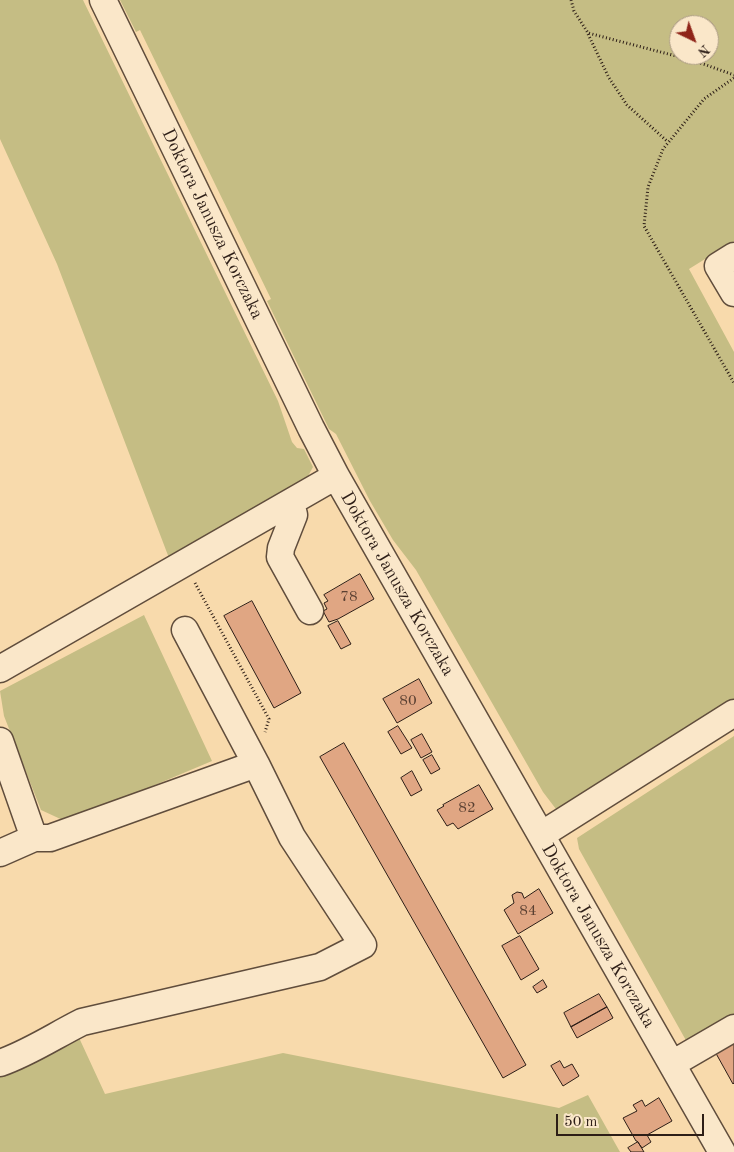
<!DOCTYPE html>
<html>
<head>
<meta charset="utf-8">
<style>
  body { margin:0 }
  #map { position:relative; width:734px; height:1152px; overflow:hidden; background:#f8daac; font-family:"Old Standard TT",serif }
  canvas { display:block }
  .north { position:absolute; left:669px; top:15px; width:50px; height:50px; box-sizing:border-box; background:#fae7c9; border:1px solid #a89782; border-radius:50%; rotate:138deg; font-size:14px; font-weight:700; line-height:20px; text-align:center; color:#2d1e17 }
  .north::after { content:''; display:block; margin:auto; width:18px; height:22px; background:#8f2418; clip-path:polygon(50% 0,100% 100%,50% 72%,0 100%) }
  .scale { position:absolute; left:556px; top:1114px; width:148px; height:22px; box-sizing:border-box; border:2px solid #2d1e17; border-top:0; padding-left:6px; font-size:15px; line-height:18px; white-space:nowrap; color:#2d1e17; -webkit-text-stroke:4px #fae7c9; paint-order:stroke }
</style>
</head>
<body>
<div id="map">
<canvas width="734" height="1152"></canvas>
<div class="north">N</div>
<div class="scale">50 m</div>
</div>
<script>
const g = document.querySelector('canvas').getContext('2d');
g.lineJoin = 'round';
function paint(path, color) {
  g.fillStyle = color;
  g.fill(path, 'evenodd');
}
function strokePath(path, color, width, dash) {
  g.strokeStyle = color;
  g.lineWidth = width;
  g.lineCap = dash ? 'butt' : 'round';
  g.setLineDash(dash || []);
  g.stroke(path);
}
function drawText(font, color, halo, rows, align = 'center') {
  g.font = font + ' "Old Standard TT",serif';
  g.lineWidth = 4;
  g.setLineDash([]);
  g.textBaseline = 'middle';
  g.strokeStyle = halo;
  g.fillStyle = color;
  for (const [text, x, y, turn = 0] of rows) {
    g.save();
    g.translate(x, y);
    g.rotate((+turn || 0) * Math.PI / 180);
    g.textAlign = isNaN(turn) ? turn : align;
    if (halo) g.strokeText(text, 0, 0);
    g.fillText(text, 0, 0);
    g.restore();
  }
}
paint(new Path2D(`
  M 0,0 L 83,0 L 278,401 L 292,442 L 297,448 L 304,449 L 313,467 L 307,478 L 169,558 L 57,264 L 0,139 Z
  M 120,0 L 734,0 L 734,241 L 689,269 L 734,352 L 734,700 L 559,813 L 543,792 L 416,570 L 393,540 L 370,501 L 336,434 L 329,429 L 267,301 L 271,299 L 140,30 L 136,32 ZM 679,25 L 709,25 L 709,55 L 679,55 Z
  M 144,615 L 212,761 L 67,822 L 41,810 L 4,716 L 0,691 Z
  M 734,736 L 734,1019 L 688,1044 L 579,849 L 577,838 Z
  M 75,1029 L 105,1094 L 283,1053 L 559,1108 L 588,1095 L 620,1152 L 0,1152 L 0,1074 Z`), '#c5bd84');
const building = new Path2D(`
  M 360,574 L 374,599 L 338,619 L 329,622 L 323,611 L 327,609 L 324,603 L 328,601 L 324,595 Z
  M 252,601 L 301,693 L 274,708 L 224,616 Z
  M 338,621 L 351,644 L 341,649 L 328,626 Z
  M 419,679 L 432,703 L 397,723 L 383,699 Z
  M 398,726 L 412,748 L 401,754 L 388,732 Z
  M 422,734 L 432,752 L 421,758 L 411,740 Z
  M 344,743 L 526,1065 L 503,1078 L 320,757 Z
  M 432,755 L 440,769 L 431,774 L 423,760 Z
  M 412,771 L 422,790 L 411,796 L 401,778 Z
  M 479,785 L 493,809 L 458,829 L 453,823 L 447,826 L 437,810 L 444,806 L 443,805 Z
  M 539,889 L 553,913 L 518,934 L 504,910 L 514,903 L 512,895 L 517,892 L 522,893 L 524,898 Z
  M 520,936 L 539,969 L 521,980 L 502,946 Z
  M 543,980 L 547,987 L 537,993 L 533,987 Z
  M 599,994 L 607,1007 L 571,1027 L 564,1013 Z
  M 607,1007 L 613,1018 L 577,1038 L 571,1027 Z
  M 734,1036 L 734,1083 L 733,1084 L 713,1048 Z
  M 560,1061 L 564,1068 L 572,1064 L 579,1076 L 563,1086 L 551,1066 Z
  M 659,1098 L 672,1121 L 647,1135 L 651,1142 L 642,1148 L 637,1141 L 636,1141 L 623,1118 L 637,1111 L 633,1105 L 642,1100 L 645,1106 Z
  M 638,1142 L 644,1152 L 631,1152 L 628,1148 Z`);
paint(building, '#e0a683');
strokePath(building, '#2d1e17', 1);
const minor = new Path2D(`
  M 103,0 L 311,428 L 336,476 L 722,1152
  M 734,256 L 718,266 L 734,293
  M 291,502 L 294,515 L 281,548 L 280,557 L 310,611
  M 0,669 L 336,476
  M 0,741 L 34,838 L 50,838 L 256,764 L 185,630
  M 541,835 L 734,713
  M 0,853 L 34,838
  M 0,1063 C 29,1053 54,1036 82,1022 L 320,967 L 363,945 L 292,837 L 256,764
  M 672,1064 L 734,1028`);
strokePath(minor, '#604d3c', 29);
strokePath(new Path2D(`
  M 571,0 L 574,11 L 588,33 L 695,61 L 734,75
  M 588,34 L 609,78 L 627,105 L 668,142
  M 734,78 L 704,99 L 663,149 L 648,187 L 644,226 L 734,383
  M 195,583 L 269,719 L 265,732`), '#2d1e17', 3, [1, 2.5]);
strokePath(minor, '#fae7c9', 26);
drawText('15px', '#5a4032', null, [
  ["78",349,597],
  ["80",408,701],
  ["82",467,808],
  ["84",528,911]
]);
drawText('18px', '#2d1e17', '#fae7c9', [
  ["Doktora Janusza Korczaka",212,224,64],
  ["Doktora Janusza Korczaka",397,584,60],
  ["Doktora Janusza Korczaka",598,936,60]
]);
</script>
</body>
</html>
